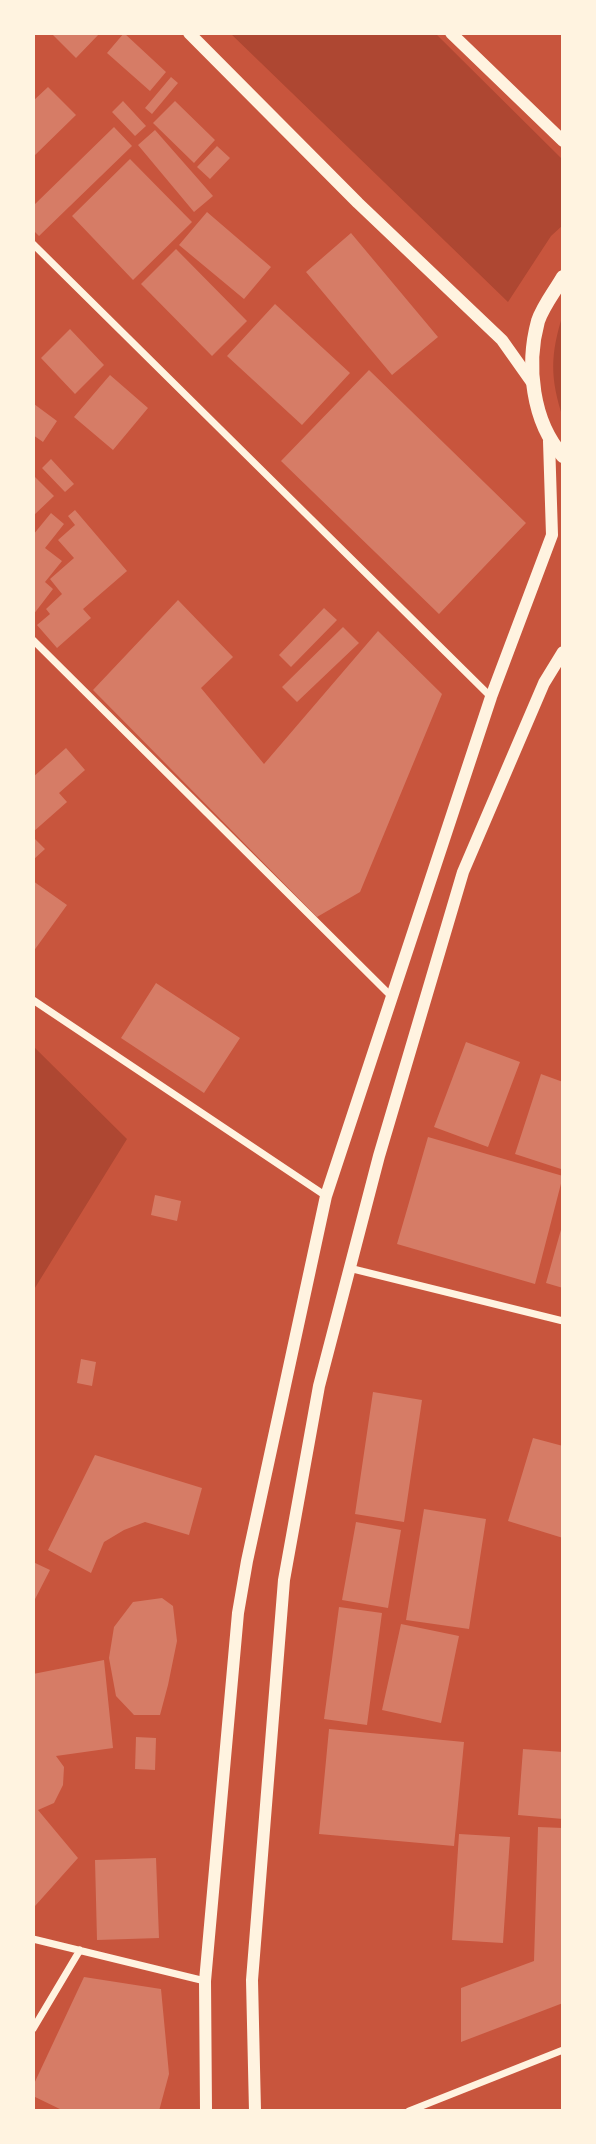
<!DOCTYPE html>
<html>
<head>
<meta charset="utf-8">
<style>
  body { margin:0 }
  #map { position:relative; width:596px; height:2144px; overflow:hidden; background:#c8553d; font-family:"Archivo Narrow",sans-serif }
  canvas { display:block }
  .frame { position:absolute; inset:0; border:35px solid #fff3e0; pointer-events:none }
</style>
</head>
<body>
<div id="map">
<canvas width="596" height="2144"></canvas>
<div class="frame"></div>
</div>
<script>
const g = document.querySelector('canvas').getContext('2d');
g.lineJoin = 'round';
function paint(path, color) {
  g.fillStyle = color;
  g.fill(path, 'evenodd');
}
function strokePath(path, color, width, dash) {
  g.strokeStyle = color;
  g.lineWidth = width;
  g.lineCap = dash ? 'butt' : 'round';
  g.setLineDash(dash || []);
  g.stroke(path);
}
paint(new Path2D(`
  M 230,33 L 435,33 L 563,160 L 563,225 L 551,236 L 508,302 Z
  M 563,314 L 563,418 C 550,378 550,355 563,314 Z
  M 33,1046 L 127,1139 L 33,1291 Z`), '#ae4732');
paint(new Path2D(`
  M 51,33 L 100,33 L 76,58 Z
  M 124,33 L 166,72 L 150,91 L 107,53 Z
  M 171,77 L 178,83 L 152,114 L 145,108 Z
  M 48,87 L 76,115 L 33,157 L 33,101 Z
  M 123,101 L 146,126 L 135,136 L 112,112 Z
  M 175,101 L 215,140 L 194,163 L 153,123 Z
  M 114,127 L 132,146 L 39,236 L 33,230 L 33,206 Z
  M 155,130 L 213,196 L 194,212 L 138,145 Z
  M 217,146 L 230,158 L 210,179 L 197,167 Z
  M 130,159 L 192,222 L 133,280 L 72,216 Z
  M 207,212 L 271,267 L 244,299 L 179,245 Z
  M 351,233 L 438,337 L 392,375 L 306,272 Z
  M 176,249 L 247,321 L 212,356 L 141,284 Z
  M 275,304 L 350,373 L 302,425 L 227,356 Z
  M 70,329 L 104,365 L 75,394 L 41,358 Z
  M 369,370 L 526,523 L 439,614 L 281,461 Z
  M 110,375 L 148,408 L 113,450 L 74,417 Z
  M 34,404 L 57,421 L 43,442 L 33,435 Z
  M 51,459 L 74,484 L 65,492 L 42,468 Z
  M 33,475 L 54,496 L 33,516 Z
  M 75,510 L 127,571 L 83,609 L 91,618 L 57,648 L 37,625 L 50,614 L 46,609 L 62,594 L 50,579 L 74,558 L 58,540 L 75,525 L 68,516 Z
  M 51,513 L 64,524 L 45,548 L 62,561 L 45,582 L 53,589 L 33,615 L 33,535 Z
  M 178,600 L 233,657 L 201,688 L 264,764 L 378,631 L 442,694 L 360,892 L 317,917 L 93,690 Z
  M 324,608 L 337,620 L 291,667 L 279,655 Z
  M 343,627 L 359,643 L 297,702 L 282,687 Z
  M 66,748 L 85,770 L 59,793 L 67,802 L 33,832 L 33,777 Z
  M 33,837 L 45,849 L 33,860 Z
  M 33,881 L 67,905 L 33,952 Z
  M 156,983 L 240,1038 L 204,1093 L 121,1038 Z
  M 466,1042 L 520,1062 L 488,1147 L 434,1127 Z
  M 541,1074 L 563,1082 L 561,1169 L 515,1154 Z
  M 428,1137 L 563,1176 L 535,1284 L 397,1244 Z
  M 155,1195 L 181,1201 L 177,1221 L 151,1215 Z
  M 562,1226 L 563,1226 L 563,1288 L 546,1283 Z
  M 81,1359 L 96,1362 L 92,1386 L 77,1383 Z
  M 373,1392 L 422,1400 L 404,1522 L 355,1514 Z
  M 533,1438 L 563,1446 L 563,1538 L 508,1521 Z
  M 95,1455 L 202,1488 L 189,1535 L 145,1522 L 124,1530 L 104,1542 L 91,1573 L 48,1550 Z
  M 424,1509 L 486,1519 L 469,1629 L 406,1620 Z
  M 356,1522 L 401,1530 L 388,1608 L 342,1600 Z
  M 33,1562 L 50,1570 L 33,1603 Z
  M 162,1598 L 173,1606 L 177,1641 L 168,1685 L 160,1715 L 134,1715 L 116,1696 L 109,1658 L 114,1627 L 133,1602 Z
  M 339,1607 L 382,1613 L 367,1725 L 324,1719 Z
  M 401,1624 L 459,1636 L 441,1723 L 382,1710 Z
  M 104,1660 L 113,1748 L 56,1756 L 64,1767 L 63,1785 L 54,1803 L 38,1810 L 78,1858 L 35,1906 L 33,1674 Z
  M 329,1729 L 464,1742 L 454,1846 L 319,1834 Z
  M 136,1737 L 156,1738 L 155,1770 L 135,1769 Z
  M 523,1749 L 563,1752 L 563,1819 L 518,1815 Z
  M 538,1827 L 563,1828 L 563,2003 L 461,2042 L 461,1988 L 534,1961 Z
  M 459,1834 L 510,1837 L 503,1943 L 452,1940 Z
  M 156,1858 L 159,1938 L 97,1940 L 95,1860 Z
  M 84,1977 L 161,1989 L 169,2074 L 159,2111 L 64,2111 L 33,2096 L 33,2086 Z`), '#d67c66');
strokePath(new Path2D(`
  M 33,244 L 491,697
  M 33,640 L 392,997
  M 33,1000 L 326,1196
  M 349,1268 L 563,1321
  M 33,1939 L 205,1981
  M 33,2029 L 80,1950
  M 409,2111 L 563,2050`), '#fff3e0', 7);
strokePath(new Path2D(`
  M 189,33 L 358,203 L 502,340 L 531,381
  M 451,33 L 563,141
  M 206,2111 L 205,1981 L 238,1613 L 247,1561 L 326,1196 L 491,697 L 552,535 L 549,441
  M 255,2111 L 252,1980 L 284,1580 L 319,1386 L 379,1156 L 463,872 L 544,683 L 563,652`), '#fff3e0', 12);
strokePath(new Path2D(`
  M 563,277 C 555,291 543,306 538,321 C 526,365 532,422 563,456`), '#fff3e0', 14);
</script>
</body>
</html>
